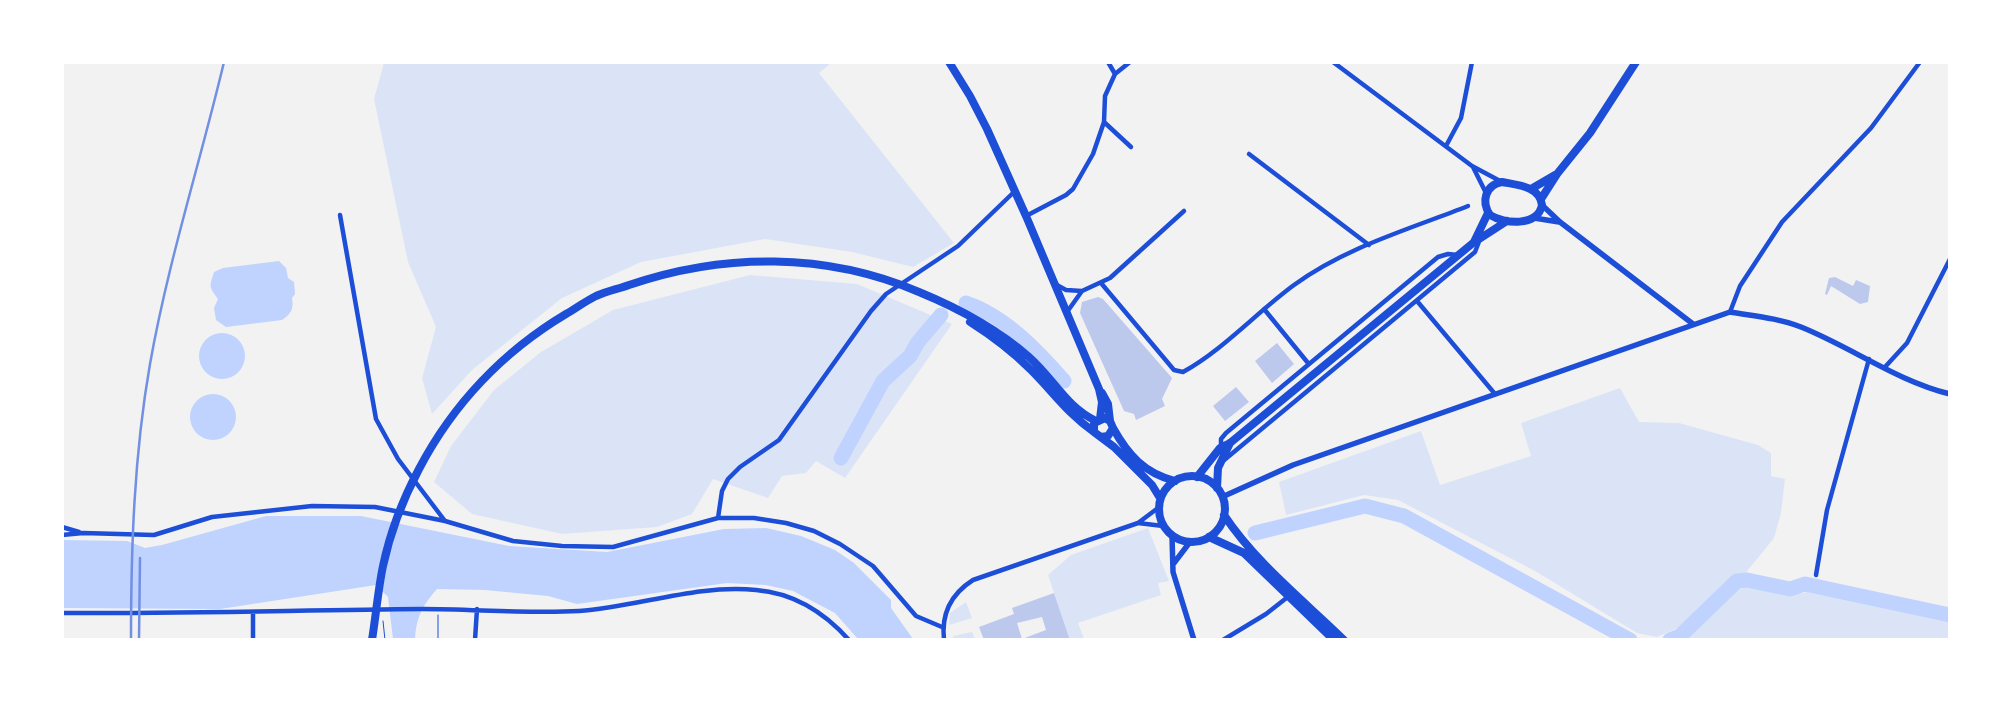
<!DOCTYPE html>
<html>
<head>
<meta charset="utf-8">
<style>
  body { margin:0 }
  #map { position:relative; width:2012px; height:702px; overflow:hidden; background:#f2f2f2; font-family:Mulish,sans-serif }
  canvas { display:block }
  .frame { position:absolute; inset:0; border:64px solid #fff; pointer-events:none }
</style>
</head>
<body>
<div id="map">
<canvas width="2012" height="702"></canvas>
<div class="frame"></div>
</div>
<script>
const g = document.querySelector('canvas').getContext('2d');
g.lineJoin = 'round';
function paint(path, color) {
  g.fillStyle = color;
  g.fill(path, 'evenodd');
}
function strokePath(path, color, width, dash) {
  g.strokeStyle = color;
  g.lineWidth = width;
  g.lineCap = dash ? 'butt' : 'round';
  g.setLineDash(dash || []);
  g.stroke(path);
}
paint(new Path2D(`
  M 384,63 L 831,63 L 819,73 L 954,243 L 913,267 L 852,252 L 765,239 L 641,262 L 562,298 L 472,370 L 432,414 L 422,378 L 436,327 L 408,262 L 374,99 Z
  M 750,275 L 857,284 L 952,324 L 845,478 L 816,461 L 806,473 L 782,476 L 768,498 L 713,479 L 692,514 L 657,527 L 562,534 L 472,514 L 434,482 L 451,446 L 494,390 L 541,352 L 613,310 Z
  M 1620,388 L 1639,422 L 1679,423 L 1758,445 L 1771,453 L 1771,476 L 1785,479 L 1781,513 L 1774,538 L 1744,575 L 1723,585 L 1684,625 L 1657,637 L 1637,633 L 1535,571 L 1398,500 L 1364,495 L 1286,515 L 1279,482 L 1421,431 L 1440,485 L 1531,456 L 1521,423 Z
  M 1148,528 L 1169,581 L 1158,583 L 1161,595 L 1078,623 L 1084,639 L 1070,640 L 1048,575 L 1071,555 Z
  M 1809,582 L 1949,610 L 1949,639 L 1683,639 L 1744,585 L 1789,594 L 1805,593 Z
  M 966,602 L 972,618 L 949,625 L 950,613 Z
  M 972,632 L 975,639 L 953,639 L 953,636 Z`), '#dbe4f7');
paint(new Path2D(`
  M 279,261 L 286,268 L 288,278 L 294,282 L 295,294 L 292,298 C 294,309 291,314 282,320 L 226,327 L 216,320 L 214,308 L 218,299 C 209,286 209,288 214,272 L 223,268 Z
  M199 356a23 23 0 1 1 46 0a23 23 0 1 1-46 0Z
  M190 417a23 23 0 1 1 46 0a23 23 0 1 1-46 0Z
  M 266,516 L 361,516 L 509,546 L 607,552 L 724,529 L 766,528 L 801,536 L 835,550 L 854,563 L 891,600 L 891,608 L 913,639 L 858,639 L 835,613 L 793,591 L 766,585 L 727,583 L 577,604 L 548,596 L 485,590 L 437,589 C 423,605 416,617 415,640 L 393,639 L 388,597 L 376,585 L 220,609 L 63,608 L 63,540 L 127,541 L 145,548 L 162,545 Z`), '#bfd3fe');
strokePath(new Path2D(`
  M 966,303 C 1005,316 1038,351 1064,381
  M 841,458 L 883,381 L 910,356 L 918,342 L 941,315
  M 1255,533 L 1365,506 L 1404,516 L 1630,640
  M 1670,640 L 1680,636 L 1737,581 L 1747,580 L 1790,589 L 1805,584 L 1950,615`), '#bfd3fe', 15);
paint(new Path2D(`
  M 1835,277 L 1853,286 L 1856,280 L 1870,286 L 1868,302 L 1860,304 L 1831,286 L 1827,295 L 1825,294 L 1829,278 Z
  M 1098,297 L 1103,299 L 1172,378 L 1162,399 L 1165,406 L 1136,420 L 1134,414 L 1124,411 L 1080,313 L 1082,302 Z
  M 1277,343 L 1294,364 L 1272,383 L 1255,361 Z
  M 1236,387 L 1249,402 L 1225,421 L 1213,406 Z
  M 1054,593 L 1070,640 L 984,640 L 979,627 L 1014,614 L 1012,608 ZM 1042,617 L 1046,630 L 1022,639 L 1017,623 Z`), '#bdc9ec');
strokePath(new Path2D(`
  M 383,621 L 385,640
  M 438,640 L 438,615`), '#1d4ed8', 1);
strokePath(new Path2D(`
  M 1333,62 L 1472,166 L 1502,182
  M 1115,74 L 1130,62
  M 1104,122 L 1131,147
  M 1446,146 L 1461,118 L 1472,62
  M 1249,154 L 1369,245
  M 1473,167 L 1486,193
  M 340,215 L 376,419 L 398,459 L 445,521
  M 1026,216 L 1066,195 L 1073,189 L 1093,154 L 1104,122 L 1105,96 L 1115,74 L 1108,62
  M 1101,283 L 1174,370 L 1183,372 C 1223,350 1257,312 1294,285 C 1346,247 1410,229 1468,206
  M 1055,284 L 1066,290 L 1082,291
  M 1417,301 L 1495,394
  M 1264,309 L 1308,363
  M 1067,312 L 1082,291 L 1110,278 L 1184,211
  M 1730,312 L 1740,286 L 1782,222 L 1871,128 L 1920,62
  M 1885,367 L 1907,343 L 1950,259
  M 1221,447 L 1221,439 L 1226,433 L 1438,257 L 1448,254 L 1458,255
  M 1223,461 L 1475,252 L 1480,239
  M 718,518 L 722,491 L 728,479 L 740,467 L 779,440 L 871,311 L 886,294 L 958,246 L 1015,191
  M 1138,523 L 1163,526
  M 62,527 L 79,532
  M 62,535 L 83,533 L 154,535 L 212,517 L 312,506 L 375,507 L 445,521 L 513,541 L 562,546 L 613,547 L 718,518 L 754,518 L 786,523 L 814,531 L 840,544 L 873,566 L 916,616 L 942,627
  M 1816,575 L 1827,510 L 1869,359
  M 253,612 L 253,640
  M 62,613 C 182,614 302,610 422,609 C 474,609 527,614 579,611 C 638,607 696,584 756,590 C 793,593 824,612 849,640
  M 475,640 L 477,609
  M 944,640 C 941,614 951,594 973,580 L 1138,523 L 1158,508
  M 1223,640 L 1266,614 L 1289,596`), '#1d4ed8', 4.5);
strokePath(new Path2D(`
  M 1542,205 L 1560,222 L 1693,324
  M 1534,218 L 1559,222
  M 1222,497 L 1293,465 L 1730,312 C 1754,316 1778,318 1801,327 C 1851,347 1897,381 1950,394
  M 1172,536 L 1173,572 L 1194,640
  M 1174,563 L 1190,542`), '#1d4ed8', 5.5);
strokePath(new Path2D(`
  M 949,62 L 970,96 L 987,129 L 1026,216 L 1099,389 L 1102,402 L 1100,419
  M 1502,182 C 1517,185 1540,186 1542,205 C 1538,227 1504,224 1490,215 C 1481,202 1485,185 1502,182 Z
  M 1531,189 L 1555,175
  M 1541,199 L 1557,174 L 1590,133 L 1636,62
  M 1474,242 L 1488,213
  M 970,322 C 992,336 1013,352 1031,370 C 1054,393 1067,413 1094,432
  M 1102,393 L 1108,404 L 1110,421
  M 1113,428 C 1128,455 1144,473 1175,481
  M 1101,437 L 1108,436 L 1113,428 L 1110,421 L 1105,418 L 1094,423 L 1094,432 L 1114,447 L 1152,485 L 1160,498
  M1159 509a33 33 0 1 1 66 0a33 33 0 1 1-66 0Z
  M 1197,477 L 1220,448 L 1230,443 L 1473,243 L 1507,221
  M 1217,488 L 1218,468 L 1230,443
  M 1224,515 C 1255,562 1303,600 1344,640
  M 1209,537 L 1244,553 L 1334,640
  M 372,640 C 376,615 378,590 383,566 C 390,533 403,499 419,469 C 453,404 504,351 566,314 C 576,308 586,301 596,296 C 607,291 618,289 629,285 C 723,253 826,252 919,292 C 958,308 997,329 1029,357 C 1054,379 1066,407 1096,421`), '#1d4ed8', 8);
strokePath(new Path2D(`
  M 131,640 C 131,548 134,455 150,364 C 168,262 200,163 224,62
  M 139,640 L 140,558`), '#7290e2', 2.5);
</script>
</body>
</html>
